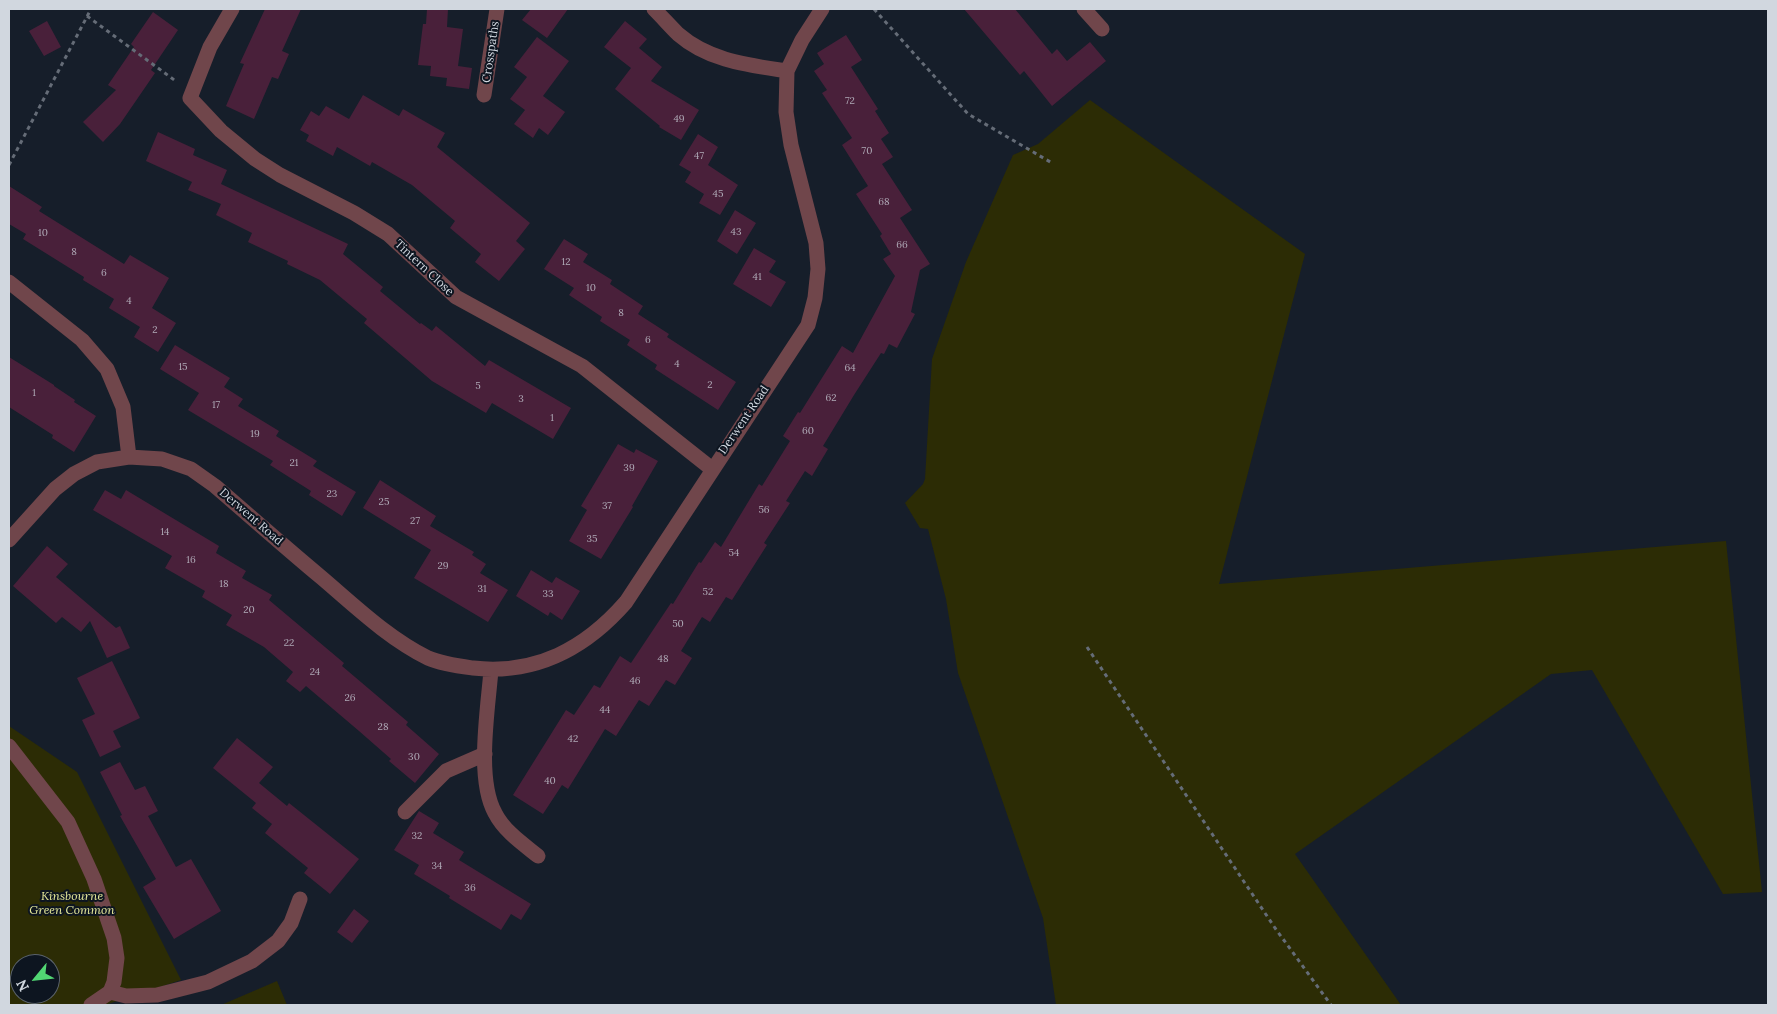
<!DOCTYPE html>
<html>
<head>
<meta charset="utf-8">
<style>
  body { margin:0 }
  #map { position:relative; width:1777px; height:1014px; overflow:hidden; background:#161e2a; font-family:Lora,serif }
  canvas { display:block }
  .frame { position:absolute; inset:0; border:10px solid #d1d7df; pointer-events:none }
  .north { position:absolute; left:10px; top:954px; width:50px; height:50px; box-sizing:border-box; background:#0d1520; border:1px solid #5b636c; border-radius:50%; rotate:242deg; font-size:14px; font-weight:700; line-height:20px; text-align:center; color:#d1d7df }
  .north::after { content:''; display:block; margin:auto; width:18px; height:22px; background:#51d673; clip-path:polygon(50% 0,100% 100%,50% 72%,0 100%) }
</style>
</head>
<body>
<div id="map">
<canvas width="1777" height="1014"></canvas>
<div class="frame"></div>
<div class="north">N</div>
</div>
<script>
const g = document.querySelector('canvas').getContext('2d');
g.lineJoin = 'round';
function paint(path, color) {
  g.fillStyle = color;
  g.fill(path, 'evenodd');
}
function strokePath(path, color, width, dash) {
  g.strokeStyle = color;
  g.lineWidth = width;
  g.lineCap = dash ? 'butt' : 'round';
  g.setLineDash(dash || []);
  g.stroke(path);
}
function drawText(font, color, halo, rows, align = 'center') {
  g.font = font + ' Lora,serif';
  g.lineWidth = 4;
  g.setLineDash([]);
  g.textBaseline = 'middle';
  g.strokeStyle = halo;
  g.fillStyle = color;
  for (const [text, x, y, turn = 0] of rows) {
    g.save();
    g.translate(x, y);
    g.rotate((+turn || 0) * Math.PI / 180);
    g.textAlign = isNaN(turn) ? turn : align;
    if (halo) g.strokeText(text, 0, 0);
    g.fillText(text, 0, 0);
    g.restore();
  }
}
paint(new Path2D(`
  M 1090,100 L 1305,254 L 1219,584 L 1726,541 L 1762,892 L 1723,894 L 1592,670 L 1551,674 L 1295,854 L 1401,1005 L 1056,1005 L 1043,918 L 958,673 L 946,599 L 928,529 L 920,528 L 905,503 L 923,484 L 925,479 L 932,359 L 966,262 L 1013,155 L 1038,144 Z
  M 9,726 L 77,772 L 181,980 L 105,1005 L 9,1005 ZM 20,964 L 50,964 L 50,994 L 20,994 Z
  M 277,981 L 287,1005 L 221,1005 Z`), '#2c2c05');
paint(new Path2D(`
  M 265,9 L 301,9 L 282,51 L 289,54 L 278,79 L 272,77 L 254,119 L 226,106 L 244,64 L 240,63 Z
  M 427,9 L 448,9 L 447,27 L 463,29 L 458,66 L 472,68 L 469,89 L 446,86 L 447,78 L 430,76 L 431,66 L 418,65 L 423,24 L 426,24 Z
  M 531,9 L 568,9 L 547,38 L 522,20 Z
  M 964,9 L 1015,9 L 1052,54 L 1057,49 L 1067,61 L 1090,42 L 1106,61 L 1052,106 L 1024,71 L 1020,75 Z
  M 153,12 L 178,30 L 151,70 L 155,73 L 120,124 L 103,142 L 83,122 L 116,90 L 108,85 L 134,47 L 131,44 Z
  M 47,21 L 61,47 L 44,56 L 29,31 Z
  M 625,21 L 647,39 L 639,48 L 662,67 L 651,81 L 699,110 L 681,140 L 659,127 L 660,126 L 615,89 L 631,68 L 604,47 Z
  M 846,35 L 862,60 L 851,67 L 878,109 L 875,111 L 889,133 L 881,139 L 893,157 L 882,164 L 912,210 L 900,218 L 930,264 L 920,270 L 911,312 L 915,314 L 897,348 L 889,344 L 884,354 L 881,353 L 854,395 L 823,446 L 828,449 L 812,476 L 805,471 L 786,501 L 790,503 L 764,543 L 767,545 L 732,600 L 726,597 L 710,622 L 702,617 L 681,651 L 692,658 L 675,685 L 666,680 L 649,706 L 639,700 L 616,736 L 605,729 L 568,789 L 562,785 L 543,814 L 513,795 L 566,710 L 574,715 L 594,685 L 600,688 L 620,656 L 631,663 L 671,603 L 673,604 L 699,562 L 701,563 L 715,542 L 721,547 L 759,484 L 762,486 L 790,441 L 783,436 L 798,412 L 800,413 L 842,346 L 853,353 L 895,276 L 883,259 L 891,254 L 880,236 L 882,234 L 856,194 L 868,186 L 842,145 L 852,138 L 822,93 L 827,90 L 814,71 L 824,64 L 817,53 Z
  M 537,37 L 569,61 L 543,96 L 565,112 L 548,135 L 539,128 L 533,138 L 514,124 L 525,110 L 510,99 L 527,77 L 514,67 Z
  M 363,95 L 399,116 L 403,109 L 445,133 L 437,147 L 530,223 L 516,241 L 525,249 L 499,281 L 475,262 L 481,254 L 450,228 L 455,221 L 412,185 L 372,162 L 370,166 L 337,147 L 333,156 L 306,141 L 309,135 L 300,130 L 311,111 L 319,116 L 326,106 L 349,119 Z
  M 158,132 L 195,149 L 193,155 L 227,170 L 221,184 L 348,244 L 343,254 L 383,287 L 380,291 L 420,324 L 421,323 L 432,331 L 436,326 L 485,366 L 489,360 L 571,408 L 553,439 L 492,403 L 486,413 L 432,381 L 364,323 L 367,319 L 320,280 L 287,264 L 288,261 L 248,242 L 252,233 L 216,215 L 221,204 L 188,190 L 192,182 L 146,161 Z
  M 698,134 L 718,147 L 708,165 L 738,185 L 720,215 L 699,203 L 704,194 L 685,182 L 691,172 L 679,165 Z
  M 9,186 L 42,207 L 39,211 L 124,264 L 130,255 L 169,278 L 152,308 L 176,323 L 158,352 L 134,337 L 140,327 L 109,308 L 114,299 L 83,280 L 84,277 L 23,239 L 26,234 L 9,224 Z
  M 735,210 L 756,223 L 737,254 L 717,241 Z
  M 564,239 L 588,254 L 583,262 L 612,280 L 610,284 L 643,306 L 638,314 L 669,334 L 667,337 L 736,382 L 718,410 L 655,369 L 657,365 L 627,345 L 630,340 L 600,321 L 602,317 L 569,295 L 574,288 L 544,269 Z
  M 754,248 L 776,261 L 769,272 L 786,282 L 771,307 L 733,284 Z
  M 175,345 L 230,378 L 224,387 L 243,399 L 238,406 L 279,431 L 276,436 L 317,461 L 313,466 L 356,492 L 342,516 L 309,495 L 311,491 L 270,465 L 273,461 L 188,410 L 199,393 L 160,369 Z
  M 9,357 L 54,385 L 54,386 L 75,400 L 74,402 L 96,416 L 74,452 L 52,438 L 53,435 L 9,407 Z
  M 618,444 L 634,453 L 636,449 L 658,461 L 632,506 L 633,507 L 601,559 L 569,541 L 587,510 L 581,506 Z
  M 380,480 L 436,516 L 430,526 L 474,552 L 472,555 L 486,564 L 480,573 L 508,590 L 488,622 L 414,578 L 431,550 L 363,508 Z
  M 105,490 L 121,499 L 126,490 L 219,546 L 216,553 L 246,571 L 242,578 L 272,595 L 269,600 L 344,663 L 342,666 L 408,722 L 406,725 L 439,754 L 415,783 L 389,761 L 391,759 L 359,731 L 306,686 L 300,692 L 286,681 L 293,672 L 264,647 L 226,625 L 232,615 L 202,597 L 205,591 L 165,568 L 172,556 L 93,510 Z
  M 47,546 L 68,564 L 56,577 L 116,628 L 120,626 L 130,648 L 107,658 L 90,621 L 81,632 L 62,617 L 56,623 L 13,586 Z
  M 531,570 L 552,583 L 556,577 L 580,591 L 562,620 L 550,612 L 548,616 L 516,596 Z
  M 112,661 L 140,718 L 113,731 L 121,747 L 100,757 L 82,720 L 95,714 L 77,678 Z
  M 237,738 L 273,767 L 259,783 L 287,806 L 289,803 L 359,859 L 330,894 L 304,873 L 308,868 L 265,833 L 272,824 L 252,808 L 256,803 L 213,768 Z
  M 120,762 L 135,790 L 145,786 L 158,811 L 148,816 L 176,867 L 191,859 L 221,911 L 174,939 L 143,887 L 156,879 L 120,816 L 122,815 L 100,772 Z
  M 419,811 L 439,823 L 433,833 L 464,852 L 459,860 L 531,904 L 521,920 L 511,914 L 501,930 L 449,898 L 450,896 L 414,874 L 419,865 L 394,850 Z
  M 354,909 L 369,921 L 352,943 L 337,932 Z`), '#49203a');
strokePath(new Path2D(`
  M 874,9 L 968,114 L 1052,163
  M 87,16 L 177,82
  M 9,165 L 91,9
  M 1087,647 L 1275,928 L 1331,1005`), '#656c77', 3, [4, 4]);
strokePath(new Path2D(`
  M 232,9 L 210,47 L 190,98 L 221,131 L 255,159 L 280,175 L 354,213 L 388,234 L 456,297 L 582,366 L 712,469
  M 654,9 C 662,17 670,26 678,34 C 709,61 748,65 787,71
  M 1084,9 L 1102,29
  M 484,95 L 497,9
  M 9,282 L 82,340 L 107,369 L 123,407 L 129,457
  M 9,540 L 55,489 L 74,474 L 97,462 L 129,457 L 162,459 L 191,469 L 215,486 C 251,517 286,548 322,578 C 356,607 388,638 428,658 C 442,664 458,666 473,668 C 536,675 585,649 626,602 L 808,325 L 815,298 L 818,269 L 816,243 L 791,145 L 786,112 L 787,71 L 802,40 L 822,9
  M 491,670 C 488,709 476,779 495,813 C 504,831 523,844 538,856
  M 9,746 L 68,822 L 94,879 L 114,938 L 117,958 L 114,982 L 110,992 L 91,1005
  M 405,812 L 446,771 L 485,754
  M 110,992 L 126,996 L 157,995 L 208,982 L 252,961 L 278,941 L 291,923 L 300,899`), '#70464b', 15);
drawText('10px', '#afa9b6', null, [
  ["72",850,101],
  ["49",679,119],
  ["70",867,151],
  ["47",699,156],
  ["45",718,194],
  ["68",884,202],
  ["43",736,232],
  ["10",43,233],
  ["66",902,245],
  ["8",74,252],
  ["12",566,262],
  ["6",104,273],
  ["41",757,277],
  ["10",591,288],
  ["4",129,301],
  ["8",621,313],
  ["2",155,330],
  ["6",648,340],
  ["4",677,364],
  ["15",183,367],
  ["64",850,368],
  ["2",710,385],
  ["5",478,386],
  ["1",34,393],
  ["62",831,398],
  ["3",521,399],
  ["17",216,405],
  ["1",552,418],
  ["60",808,431],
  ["19",255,434],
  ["21",294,463],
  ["39",629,468],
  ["23",332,494],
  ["25",384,502],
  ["37",607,506],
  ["56",764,510],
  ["27",415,521],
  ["14",165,532],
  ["35",592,539],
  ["54",734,553],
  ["16",191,560],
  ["29",443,566],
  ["18",224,584],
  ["31",482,589],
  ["52",708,592],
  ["33",548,594],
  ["20",249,610],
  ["50",678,624],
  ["22",289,643],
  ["48",663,659],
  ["24",315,672],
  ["46",635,681],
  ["26",350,698],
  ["44",605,710],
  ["28",383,727],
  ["42",573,739],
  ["30",414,757],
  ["40",550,781],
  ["32",417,836],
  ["34",437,866],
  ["36",470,888]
]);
drawText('12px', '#d1d7df', '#0d1520', [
  ["Crosspaths",491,52,-82],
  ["Tintern Close",424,268,43],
  ["Derwent Road",744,420,-56],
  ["Derwent Road",251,517,41]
]);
drawText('italic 12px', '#e6e99a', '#0d1520', [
  ["Kinsbourne",72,897],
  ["Green Common",72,911]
]);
</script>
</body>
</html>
